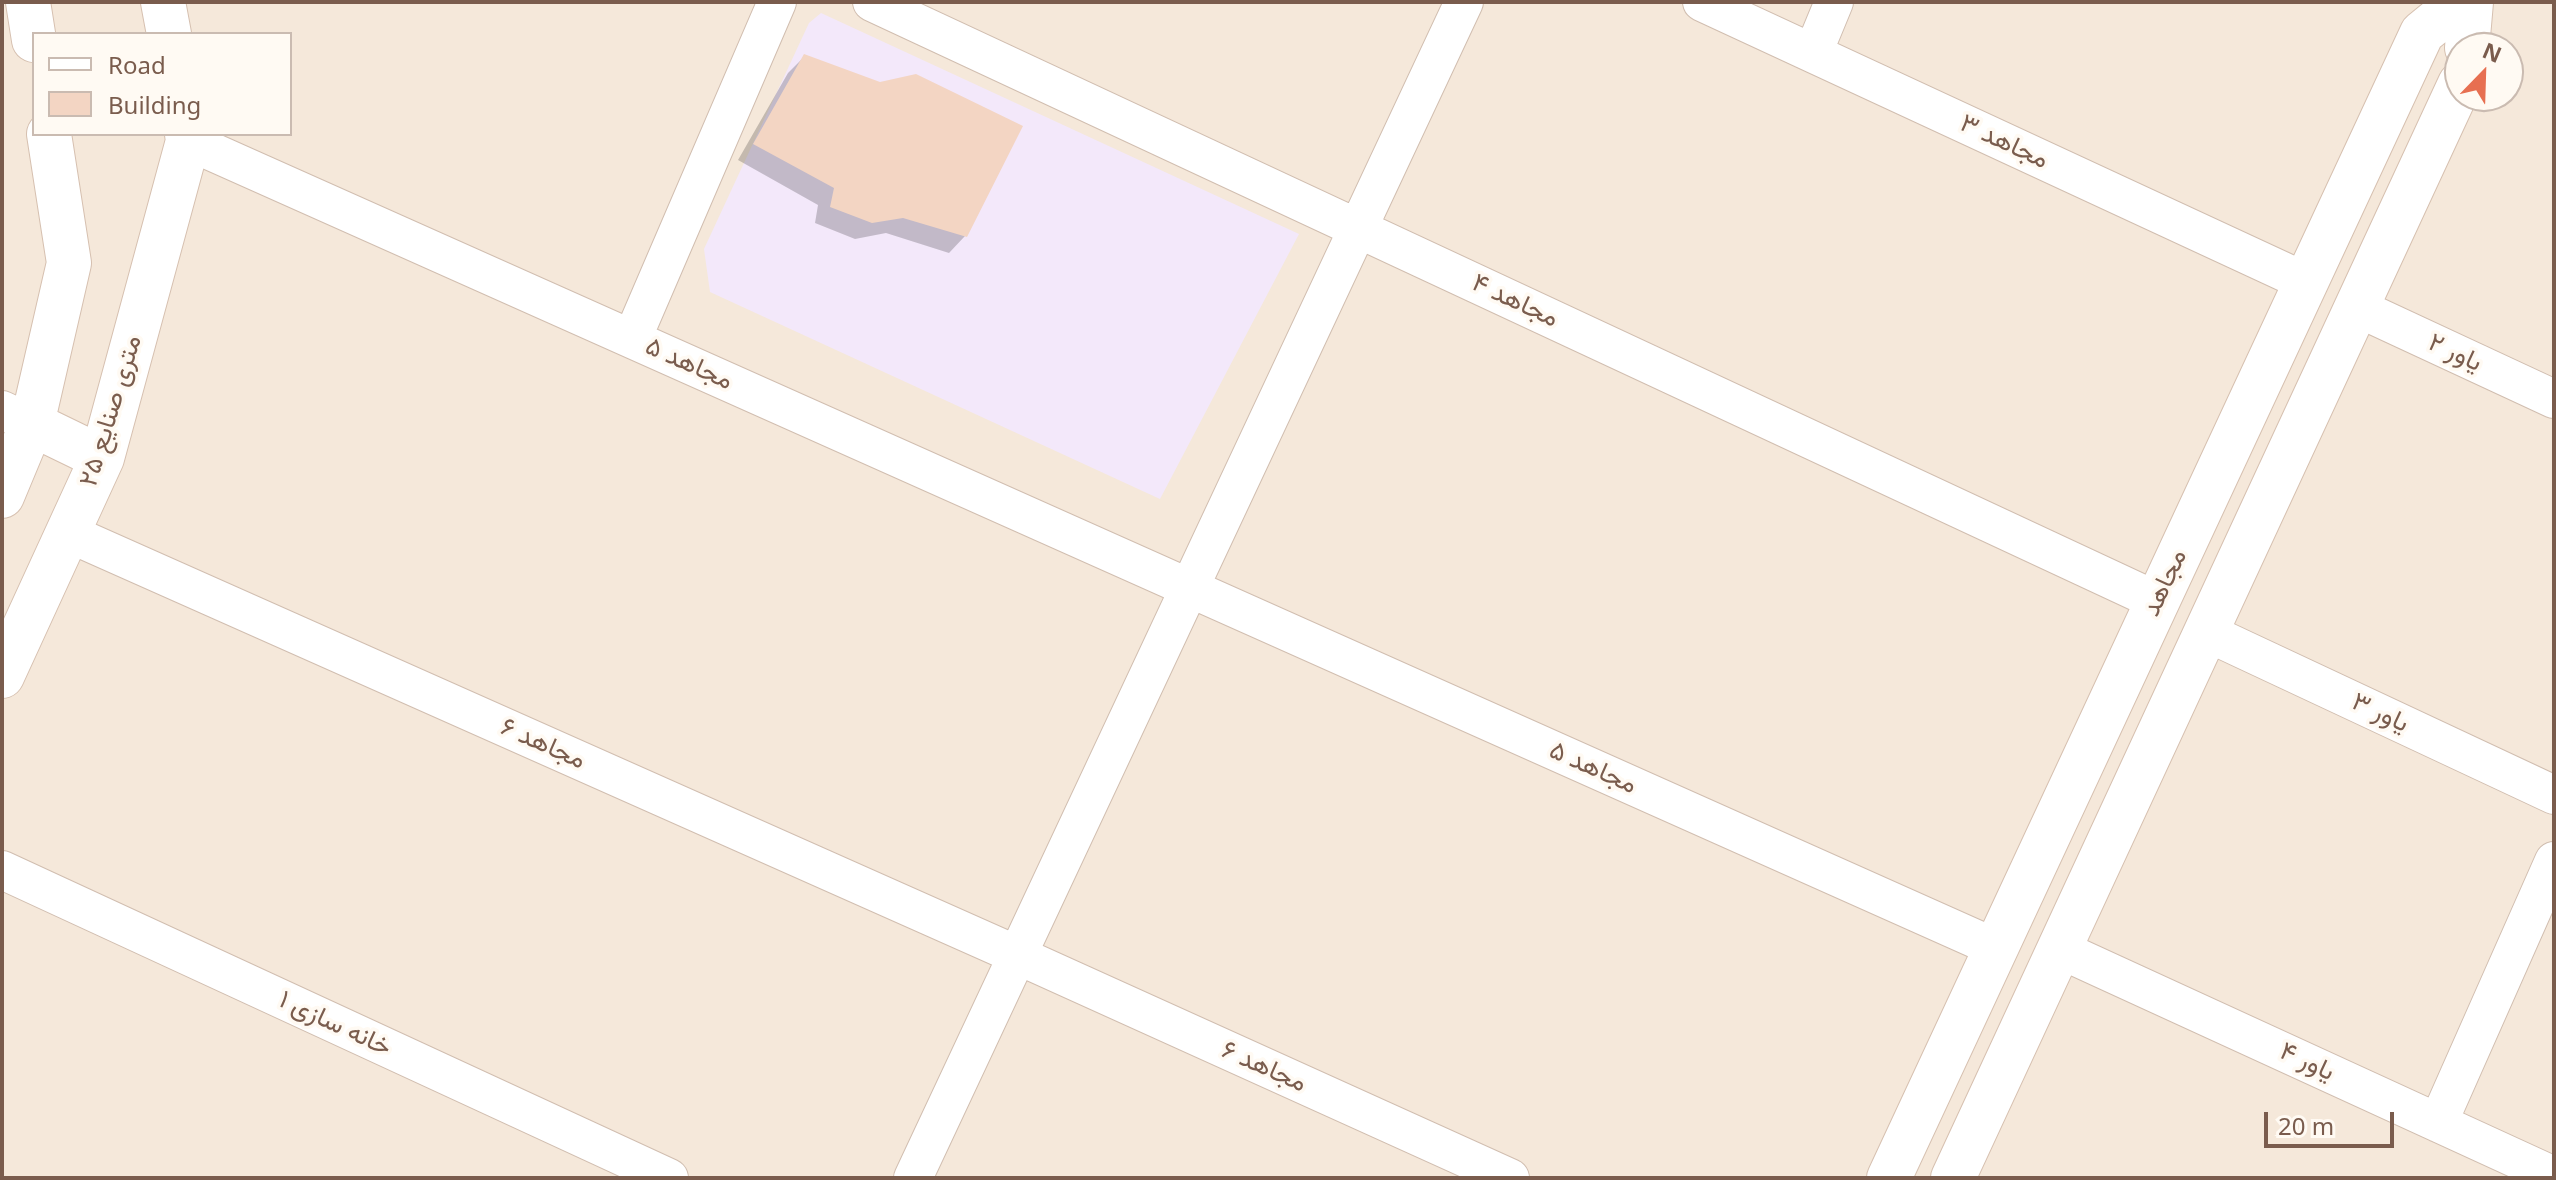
<!DOCTYPE html>
<html>
<head>
<meta charset="utf-8">
<style>
  body { margin:0 }
  #map { position:relative; width:2556px; height:1180px; overflow:hidden; background:#fdf6ec; font-family:"Noto Sans",sans-serif }
  canvas { display:block }
  .frame { position:absolute; inset:0; border:4px solid #7a5c4d; pointer-events:none }
  .legend { position:absolute; left:32px; top:32px; width:260px; height:104px; box-sizing:border-box; background:#fffaf3; border:2px solid #cabbb1; margin:0; padding:10px 14px; list-style:none; font-size:24px; color:#7a5c4d }
  .legend li { display:flex; align-items:center; gap:16px; height:40px }
  .legend b { width:40px; border:2px solid #cabbb1 }
  .north { position:absolute; left:2444px; top:32px; width:80px; height:80px; box-sizing:border-box; background:#fffaf3; border:2px solid #cabbb1; border-radius:50%; rotate:23deg; font-size:22px; font-weight:700; line-height:32px; text-align:center; color:#7a5c4d }
  .north::after { content:''; display:block; margin:auto; width:28px; height:36px; background:#e76f51; clip-path:polygon(50% 0,100% 100%,50% 72%,0 100%) }
  .scale { position:absolute; left:2264px; top:1112px; width:130px; height:36px; box-sizing:border-box; border:4px solid #7a5c4d; border-top:0; padding-left:10px; font-size:24px; line-height:28px; white-space:nowrap; color:#7a5c4d; -webkit-text-stroke:6px #fffaf3; paint-order:stroke }
</style>
</head>
<body>
<div id="map">
<canvas width="2556" height="1180"></canvas>
<div class="frame"></div>
<ul class="legend">
<li><b style="height:10px;background:#fff"></b>Road</li>
<li><b style="height:22px;background:#f3d5c3"></b>Building</li>
</ul>
<div class="north">N</div>
<div class="scale">20 m</div>
</div>
<script>
const g = document.querySelector('canvas').getContext('2d');
g.lineJoin = 'round';
function paint(path, color) {
  g.fillStyle = color;
  g.fill(path, 'evenodd');
}
function strokePath(path, color, width, dash) {
  g.strokeStyle = color;
  g.lineWidth = width;
  g.lineCap = dash ? 'butt' : 'round';
  g.setLineDash(dash || []);
  g.stroke(path);
}
function drawText(font, color, halo, rows, align = 'center') {
  g.font = font + ' "Noto Sans",Vazirmatn,sans-serif';
  g.lineWidth = 7;
  g.setLineDash([]);
  g.textBaseline = 'middle';
  g.strokeStyle = halo;
  g.fillStyle = color;
  for (const [text, x, y, turn = 0] of rows) {
    g.save();
    g.translate(x, y);
    g.rotate((+turn || 0) * Math.PI / 180);
    g.textAlign = isNaN(turn) ? turn : align;
    if (halo) g.strokeText(text, 0, 0);
    g.fillText(text, 0, 0);
    g.restore();
  }
}
paint(new Path2D(`
  M 2,2 L 2554,2 L 2554,1178 L 2,1178 ZM 34,34 L 290,34 L 290,134 L 34,134 ZM 2460,48 L 2508,48 L 2508,96 L 2460,96 Z`), '#f5e8da');
paint(new Path2D(`
  M 821,13 L 1299,234 L 1160,499 L 710,292 L 704,249 L 809,23 Z`), '#f3e8fa');
paint(new Path2D(`
  M 804,57 L 965,236 L 949,253 L 886,233 L 855,239 L 815,223 L 818,205 L 738,160 L 788,73 Z`), '#0003');
paint(new Path2D(`
  M 804,54 L 880,82 L 916,74 L 1023,126 L 967,237 L 903,218 L 872,223 L 830,207 L 834,188 L 753,144 Z`), '#f3d5c3');
const street = new Path2D(`
  M 872,2 L 2157,601
  M 1702,2 L 2306,282
  M 1813,53 L 1834,2
  M 188,141 L 1996,948
  M 2356,307 L 2554,399
  M 632,339 L 777,2
  M 2,410 L 32,424
  M 68,533 L 1017,955 L 1510,1178
  M 2206,632 L 2554,795
  M 2,870 L 669,1178
  M 2059,949 L 2554,1176
  M 2438,1123 L 2554,861
  M 913,1178 L 1464,2`);
const secondary = new Path2D(`
  M 28,2 L 34,40
  M 163,2 L 169,34
  M 2467,48 L 2471,2
  M 32,424 L 102,458
  M 2,496 L 32,424 L 69,263 L 49,134
  M 2,676 L 102,458 L 188,141 L 187,134
  M 1889,1178 L 2422,33 L 2460,2
  M 1953,1178 L 2460,84`);
strokePath(street, '#d1beb0', 40);
strokePath(secondary, '#d6c0b0', 46);
strokePath(street, '#fff', 38);
strokePath(secondary, '#fff', 44);
drawText('26px', '#7a5c4d', '#fffaf3', [
  ["مجاهد ۳",2004,142,25],
  ["مجاهد ۴",1515,301,25],
  ["یاور ۲",2455,353,25],
  ["۵ مجاهد",689,364,24],
  ["۲۵ متری صنایع",111,411,-73],
  ["مجاهد",2165,583,-65],
  ["یاور ۳",2380,713,25],
  ["۶ مجاهد",543,744,24],
  ["مجاهد ۵",1593,768,24],
  ["خانه سازی ۱",335,1024,25],
  ["یاور ۴",2307,1062,25],
  ["مجاهد ۶",1264,1067,24]
]);
</script>
</body>
</html>
